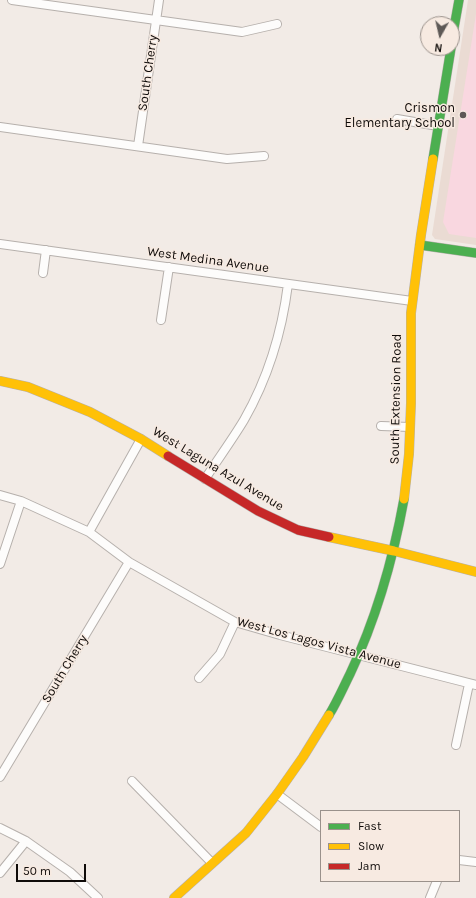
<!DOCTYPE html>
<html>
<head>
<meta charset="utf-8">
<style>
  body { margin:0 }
  #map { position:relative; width:476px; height:898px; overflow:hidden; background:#f2ebe6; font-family:Karla,sans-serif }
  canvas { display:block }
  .legend { position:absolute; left:320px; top:810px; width:140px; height:72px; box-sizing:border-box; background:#f7eae1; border:1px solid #9a918b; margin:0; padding:5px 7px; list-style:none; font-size:12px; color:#0f0b09 }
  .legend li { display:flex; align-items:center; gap:8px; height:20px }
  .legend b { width:20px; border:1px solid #9a918b }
  .north { position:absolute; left:420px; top:16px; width:40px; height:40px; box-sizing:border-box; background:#f7eae1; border:1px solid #9a918b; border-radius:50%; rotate:188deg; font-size:11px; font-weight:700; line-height:16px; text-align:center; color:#0f0b09 }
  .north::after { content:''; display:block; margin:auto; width:14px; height:18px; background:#5e5956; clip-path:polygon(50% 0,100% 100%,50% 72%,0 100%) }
  .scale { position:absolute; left:16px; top:864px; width:70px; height:18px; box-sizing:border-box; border:2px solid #0f0b09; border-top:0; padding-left:5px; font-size:12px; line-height:14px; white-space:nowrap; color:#0f0b09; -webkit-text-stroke:3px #f7eae1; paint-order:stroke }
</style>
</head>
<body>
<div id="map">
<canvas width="476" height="898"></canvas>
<ul class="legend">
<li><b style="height:5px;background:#4caf50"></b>Fast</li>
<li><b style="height:5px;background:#ffc107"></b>Slow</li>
<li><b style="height:5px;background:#c62828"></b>Jam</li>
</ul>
<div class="north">N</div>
<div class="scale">50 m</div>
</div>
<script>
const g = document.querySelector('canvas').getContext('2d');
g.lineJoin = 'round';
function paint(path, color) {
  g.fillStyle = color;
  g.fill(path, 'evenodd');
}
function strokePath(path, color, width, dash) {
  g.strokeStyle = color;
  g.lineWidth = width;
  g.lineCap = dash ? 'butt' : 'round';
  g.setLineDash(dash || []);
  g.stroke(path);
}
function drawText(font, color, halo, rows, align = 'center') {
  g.font = font + ' Karla,sans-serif';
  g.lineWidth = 3;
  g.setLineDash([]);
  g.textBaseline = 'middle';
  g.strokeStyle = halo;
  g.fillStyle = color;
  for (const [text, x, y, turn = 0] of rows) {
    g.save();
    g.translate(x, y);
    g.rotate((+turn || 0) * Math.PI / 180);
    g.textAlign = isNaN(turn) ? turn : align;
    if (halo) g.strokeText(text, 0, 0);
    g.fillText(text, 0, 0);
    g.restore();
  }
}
paint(new Path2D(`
  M 468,0 L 476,0 L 476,245 L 435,239 L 432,235 Z`), '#eadbd3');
paint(new Path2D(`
  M 476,14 L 476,238 L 449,234 L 443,222 Z`), '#f9d7e0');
const street = new Path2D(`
  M 12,0 L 242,32 L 277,24
  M 397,119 L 438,126
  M 0,127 L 227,159 L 264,156
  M 138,146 L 159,0
  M 0,244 L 412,301
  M 43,273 L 46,250
  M 161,320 L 169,267
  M 381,426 L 410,427
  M 205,479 C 218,459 232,440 244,420 C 268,378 282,332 288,284
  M 0,495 L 21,501 L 89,532 L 129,562 L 235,622 L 280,635 L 476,685
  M 89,532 L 141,439
  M 0,564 L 21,501
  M 199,678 L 220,654 L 235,622
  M 456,745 L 469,684
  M 0,777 L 129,562
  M 132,781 L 212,863
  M 277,794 L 321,827
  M 0,828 L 26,841 L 70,872 L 98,898
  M 459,860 L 476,862
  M 0,873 L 26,841
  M 430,898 L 437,881`);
const fast = new Path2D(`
  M 452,39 L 459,0
  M 433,159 L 451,48
  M 420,245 L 476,253
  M 329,715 C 337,702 343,688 350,674 C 376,619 393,560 404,499`);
const slow = new Path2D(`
  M 0,381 L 28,387 L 90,412 L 141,439 L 168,456
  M 404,499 L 409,454 L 411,403 L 411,313 L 421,235 L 433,159
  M 329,537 L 394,551 L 476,572
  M 174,898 L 246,833 L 277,794 L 303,757 L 329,715`);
const jam = new Path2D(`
  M 168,456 L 258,511 L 298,530 L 329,537`);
strokePath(street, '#b6b0ac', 10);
strokePath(fast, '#b6b0ac', 10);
strokePath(slow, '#b6b0ac', 10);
strokePath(jam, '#b6b0ac', 10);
strokePath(street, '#fdfcfb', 8);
strokePath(fast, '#4caf50', 9);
strokePath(slow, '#ffc107', 9);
strokePath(jam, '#c62828', 9);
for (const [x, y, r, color] of [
  [463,115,4,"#5e5956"]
]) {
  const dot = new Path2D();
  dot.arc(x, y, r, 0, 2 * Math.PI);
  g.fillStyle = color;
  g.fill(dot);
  strokePath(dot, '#f7eae1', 1.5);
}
drawText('13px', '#0f0b09', '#f7eae1', [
  ["South Cherry",148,73,-82],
  ["West Medina Avenue",208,260,8],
  ["South Extension Road",396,399,-89],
  ["West Laguna Azul Avenue",218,469,31],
  ["West Los Lagos Vista Avenue",319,643,15],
  ["South Cherry",65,669,-59]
]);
drawText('13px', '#0f0b09', '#f7eae1', [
  ["Crismon",455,108],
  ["Elementary School",455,123]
], 'right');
</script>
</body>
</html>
